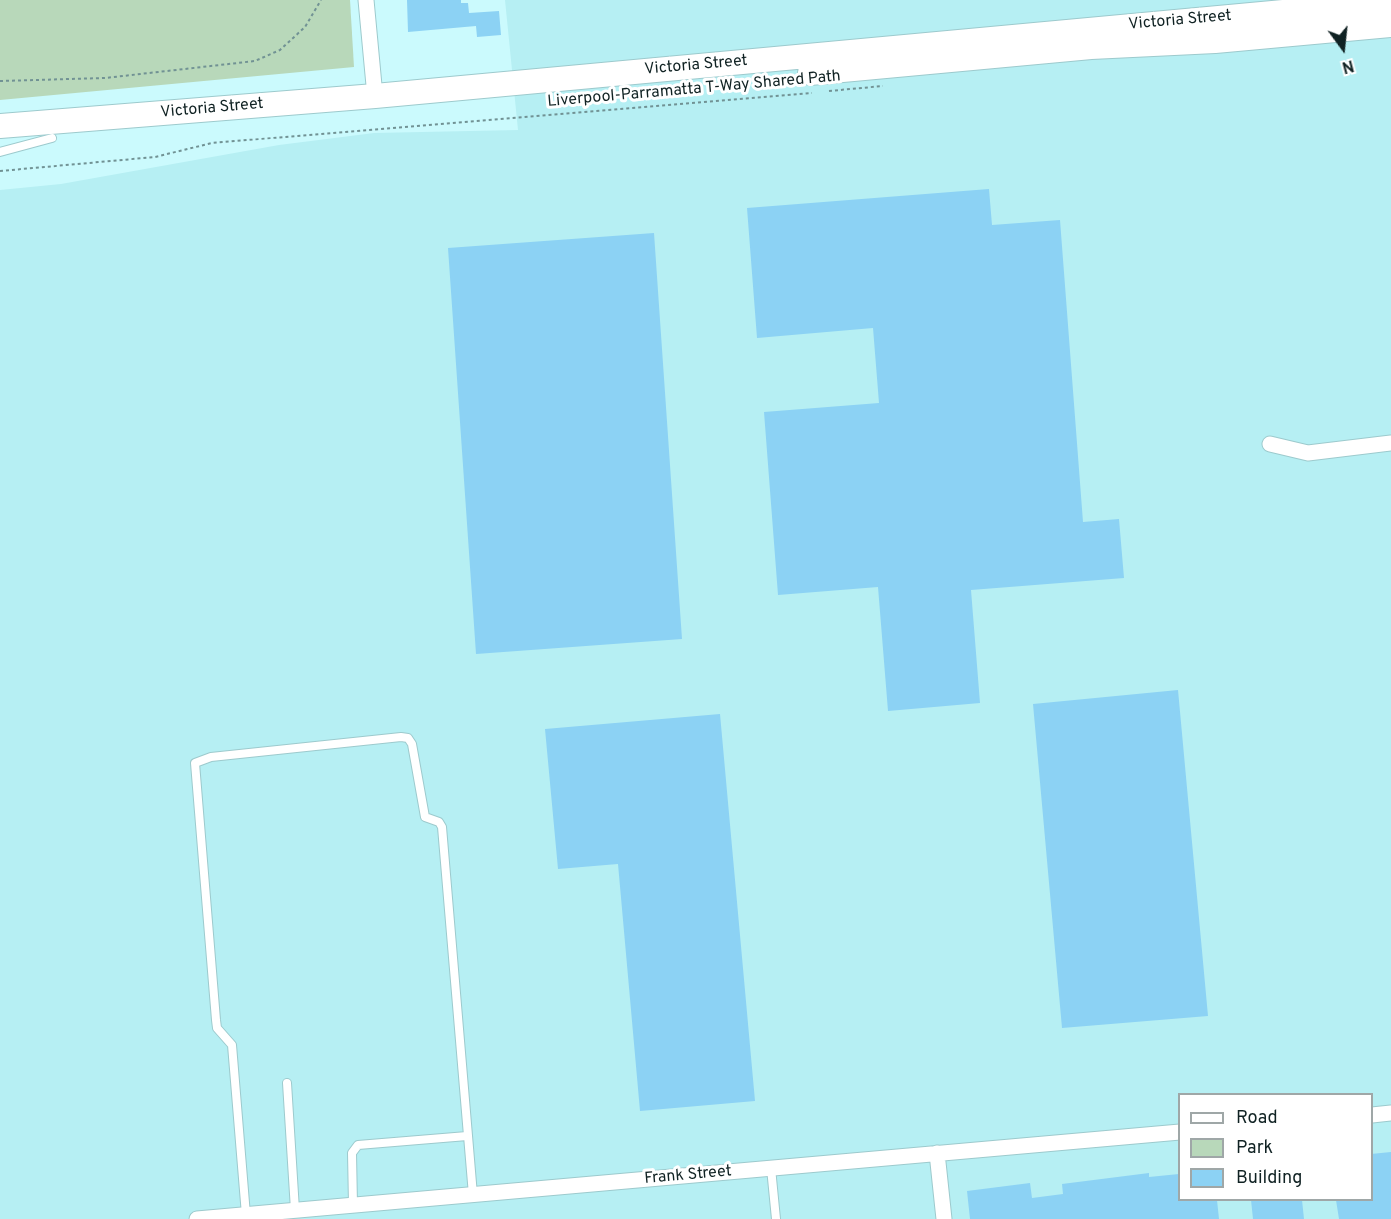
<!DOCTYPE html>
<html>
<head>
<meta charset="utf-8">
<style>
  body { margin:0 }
  #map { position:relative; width:1391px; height:1219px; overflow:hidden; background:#cbfafd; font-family:Overpass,sans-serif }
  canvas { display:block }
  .legend { position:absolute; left:1178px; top:1093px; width:195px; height:108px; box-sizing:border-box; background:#fff; border:2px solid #9fa7a7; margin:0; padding:8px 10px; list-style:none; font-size:18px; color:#102223 }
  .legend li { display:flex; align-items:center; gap:12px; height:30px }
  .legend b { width:30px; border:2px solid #9fa7a7 }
  .north { position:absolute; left:1313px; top:18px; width:60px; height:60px; -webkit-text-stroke:4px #fff; paint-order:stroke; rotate:165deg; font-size:16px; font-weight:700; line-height:24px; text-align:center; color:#102223 }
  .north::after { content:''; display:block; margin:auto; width:21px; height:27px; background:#102223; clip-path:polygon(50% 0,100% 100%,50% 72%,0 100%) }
</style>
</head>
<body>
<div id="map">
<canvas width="1391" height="1219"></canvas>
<ul class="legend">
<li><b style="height:8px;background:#fff"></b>Road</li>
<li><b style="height:16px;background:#b8d8ba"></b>Park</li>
<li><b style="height:16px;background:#8cd2f4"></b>Building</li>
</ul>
<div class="north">N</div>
</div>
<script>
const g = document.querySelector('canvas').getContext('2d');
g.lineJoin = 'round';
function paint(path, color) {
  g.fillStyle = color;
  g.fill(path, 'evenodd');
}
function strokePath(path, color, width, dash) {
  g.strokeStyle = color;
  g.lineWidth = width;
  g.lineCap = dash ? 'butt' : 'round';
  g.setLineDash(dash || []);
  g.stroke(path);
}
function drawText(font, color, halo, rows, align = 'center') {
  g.font = font + ' Overpass,sans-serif';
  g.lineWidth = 6;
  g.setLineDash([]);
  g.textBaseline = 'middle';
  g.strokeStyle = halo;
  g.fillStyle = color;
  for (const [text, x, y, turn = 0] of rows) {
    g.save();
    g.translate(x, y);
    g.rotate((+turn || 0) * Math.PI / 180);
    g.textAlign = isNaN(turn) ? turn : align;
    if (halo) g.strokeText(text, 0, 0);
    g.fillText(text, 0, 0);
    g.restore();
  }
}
paint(new Path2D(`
  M 505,0 L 1391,0 L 1391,1219 L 0,1219 L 0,190 L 61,184 L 279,145 L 374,133 L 518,130 ZM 1180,1094 L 1372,1094 L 1372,1200 L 1180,1200 Z`), '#b6eff3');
paint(new Path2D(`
  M 0,0 L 350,0 L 354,67 L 0,100 Z`), '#b8d8ba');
paint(new Path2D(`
  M 407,0 L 461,0 L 461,3 L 468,3 L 469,13 L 499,11 L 501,35 L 477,37 L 476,26 L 408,32 Z
  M 989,189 L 992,225 L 1060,220 L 1083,522 L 1119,519 L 1124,578 L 971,590 L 980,703 L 888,711 L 878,587 L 778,595 L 764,412 L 879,403 L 873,328 L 757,338 L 747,208 Z
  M 654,233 L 682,639 L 476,654 L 448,248 Z
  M 1178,690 L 1208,1016 L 1062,1028 L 1033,704 Z
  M 720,714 L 755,1101 L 640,1111 L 618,864 L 558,869 L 545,729 Z
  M 1391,1152 L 1391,1219 L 1339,1219 L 1336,1200 L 1371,1200 L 1371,1154 Z
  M 1149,1173 L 1149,1177 L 1179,1174 L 1179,1200 L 1217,1200 L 1219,1219 L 970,1219 L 967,1191 L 1030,1183 L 1032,1198 L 1063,1194 L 1062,1184 Z
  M 1251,1200 L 1302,1200 L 1304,1219 L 1253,1219 Z`), '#8cd2f4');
const lane = new Path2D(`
  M 0,152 L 52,138
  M 287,1083 L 295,1210
  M 771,1168 L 776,1219
  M 353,1205 L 352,1153 L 358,1145 L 467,1136
  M 246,1215 L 232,1045 L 217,1028 L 216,1020 L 195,763 L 211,757 L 401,737 L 408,738 L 412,744 L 425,817 L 439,822 L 442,827 L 473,1195`);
const street = new Path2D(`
  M 366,0 L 375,96
  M 1270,444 L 1308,453 L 1391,443
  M 1372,1115 L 1391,1113
  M 937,1153 L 944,1219
  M 197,1219 L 1180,1132`);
const primary = new Path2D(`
  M 810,73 L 1091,47 L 1215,41 L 1391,25
  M 0,126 L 375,96 L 1391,2`);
strokePath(lane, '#9dcacd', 10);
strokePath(street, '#9dcacd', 17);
strokePath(primary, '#9dcacd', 26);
strokePath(new Path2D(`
  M 0,81 L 105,78 L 255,61 L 280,50 L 305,27 L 321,0
  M 829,91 L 883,86
  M 0,171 L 155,157 L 212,143 L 812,93`), '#719294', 2, [3, 3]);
strokePath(lane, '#fff', 8);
strokePath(street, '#fff', 15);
strokePath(primary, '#fff', 24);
drawText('16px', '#102223', '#fff', [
  ["Victoria Street",1180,21,-5],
  ["Victoria Street",696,66,-5],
  ["Liverpool-Parramatta T-Way Shared Path",694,90,-5],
  ["Victoria Street",212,109,-5],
  ["Frank Street",688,1176,-5]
]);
</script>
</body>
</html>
